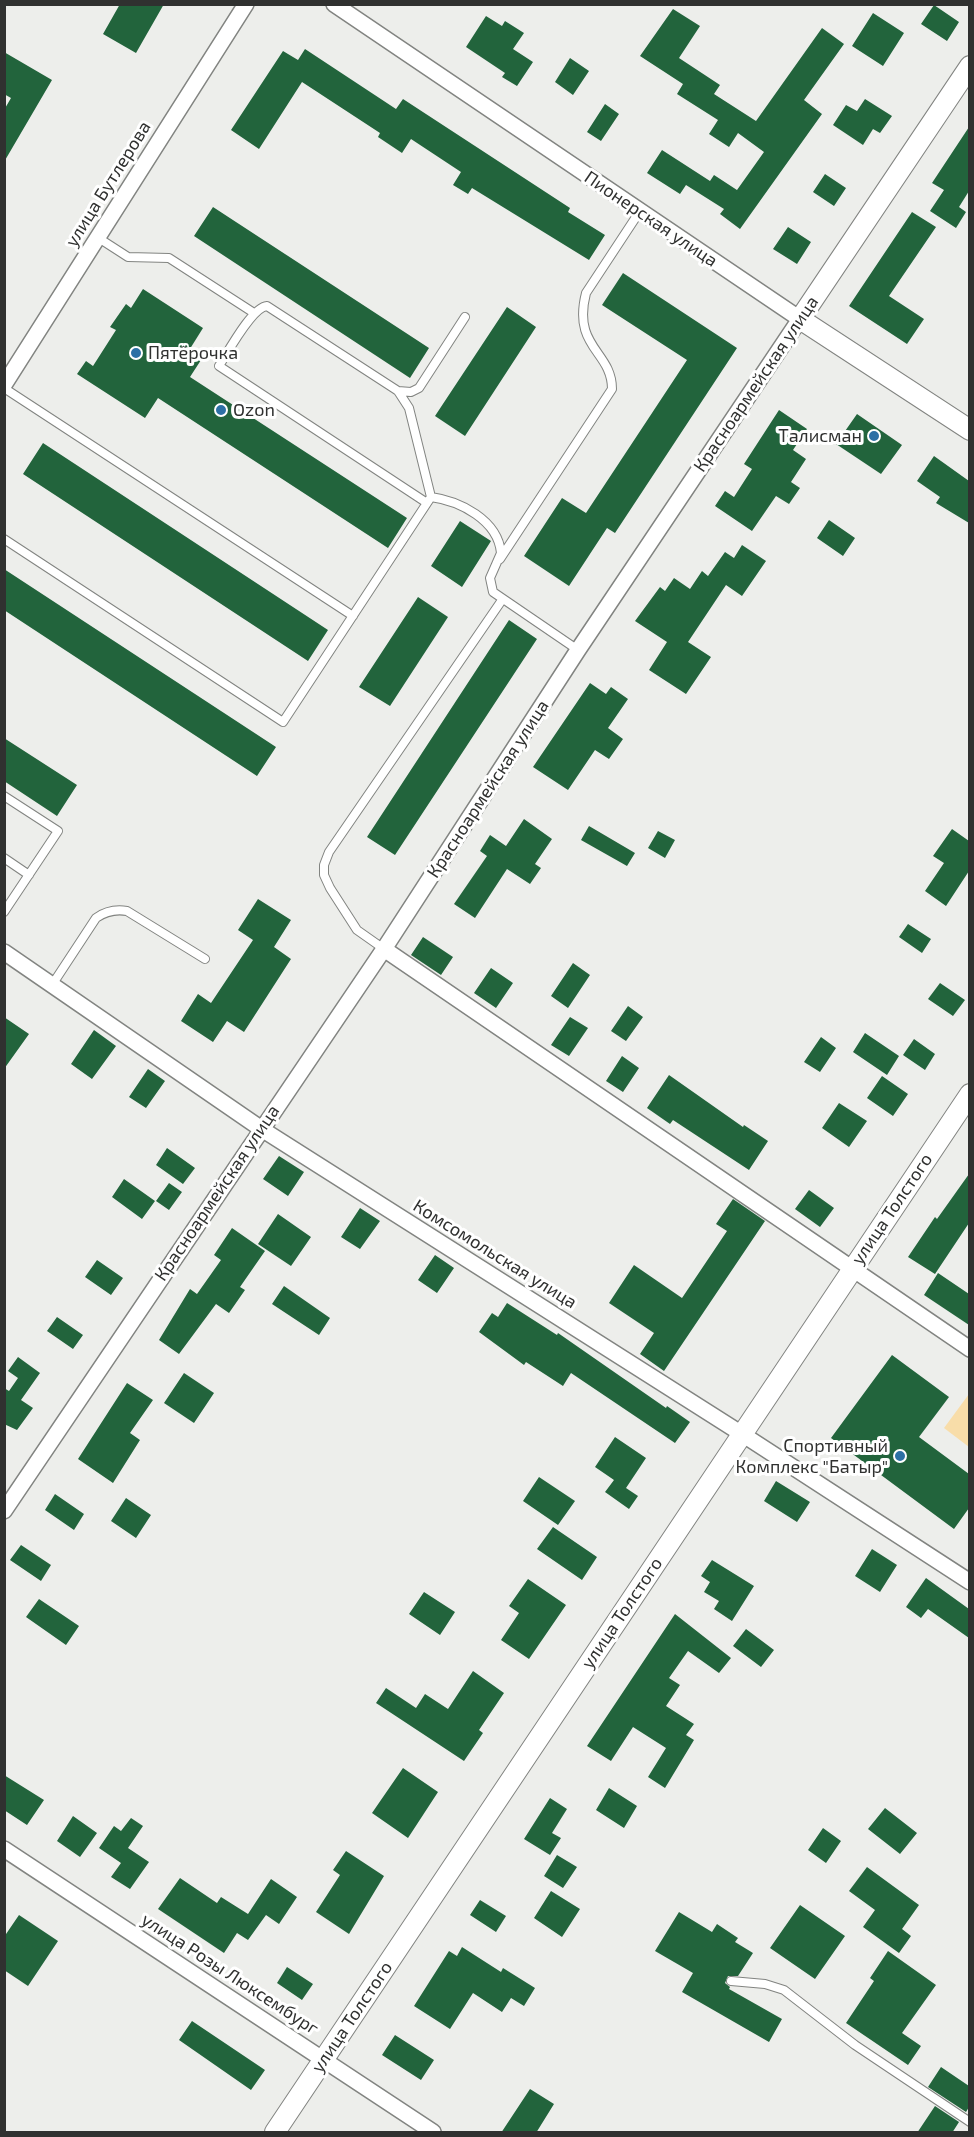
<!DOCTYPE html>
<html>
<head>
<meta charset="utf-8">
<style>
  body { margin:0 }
  #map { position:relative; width:974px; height:2137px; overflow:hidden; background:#edeeeb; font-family:"Exo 2",sans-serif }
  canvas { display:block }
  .frame { position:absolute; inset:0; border:6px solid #303130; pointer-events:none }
</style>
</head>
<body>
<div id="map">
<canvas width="974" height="2137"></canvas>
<div class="frame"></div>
</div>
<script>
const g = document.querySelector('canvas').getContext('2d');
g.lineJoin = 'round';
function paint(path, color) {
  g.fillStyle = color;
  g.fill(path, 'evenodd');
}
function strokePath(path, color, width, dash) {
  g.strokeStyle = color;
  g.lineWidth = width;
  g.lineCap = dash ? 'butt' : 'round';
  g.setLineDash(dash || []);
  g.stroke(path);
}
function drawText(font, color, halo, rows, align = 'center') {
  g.font = font + ' "Exo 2",sans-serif';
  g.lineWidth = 6;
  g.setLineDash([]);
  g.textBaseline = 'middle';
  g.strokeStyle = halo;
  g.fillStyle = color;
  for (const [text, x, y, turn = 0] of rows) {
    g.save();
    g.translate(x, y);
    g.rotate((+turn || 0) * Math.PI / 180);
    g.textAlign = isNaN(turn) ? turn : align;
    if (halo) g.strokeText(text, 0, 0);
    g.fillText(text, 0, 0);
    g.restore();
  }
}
paint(new Path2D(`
  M 969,1394 L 969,1447 L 944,1428 Z`), '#f8dda9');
paint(new Path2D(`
  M 120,4 L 164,4 L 136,53 L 103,34 Z
  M 934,5 L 959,22 L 947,41 L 921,24 Z
  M 673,9 L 700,26 L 679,58 L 720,85 L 714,94 L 756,121 L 822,28 L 844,44 L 804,100 L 822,114 L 740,229 L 720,214 L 724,209 L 686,185 L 680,194 L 647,173 L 662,150 L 710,181 L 714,175 L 737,190 L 764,152 L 738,133 L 729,147 L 709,134 L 718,120 L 677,94 L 683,84 L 640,56 Z
  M 873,13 L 904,33 L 883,66 L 852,46 Z
  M 486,16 L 502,26 L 505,21 L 524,33 L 513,49 L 533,62 L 517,86 L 502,77 L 505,73 L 466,47 Z
  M 305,49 L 396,109 L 403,99 L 570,208 L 568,212 L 605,235 L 589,260 L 472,188 L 468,194 L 453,185 L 461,172 L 411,139 L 402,153 L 378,137 L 380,133 L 302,82 L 259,149 L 231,130 L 283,51 L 298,60 Z
  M 4,52 L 52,80 L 4,162 L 4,110 L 11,98 L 4,94 Z
  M 570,58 L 589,71 L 573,95 L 555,82 Z
  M 865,99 L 892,116 L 880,133 L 873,129 L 863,145 L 833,125 L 846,105 L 857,111 Z
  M 605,104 L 619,114 L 601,141 L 587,132 Z
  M 969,127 L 969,191 L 959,207 L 966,212 L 956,228 L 930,211 L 944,190 L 932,183 Z
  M 825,174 L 846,188 L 834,206 L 813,192 Z
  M 213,207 L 429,348 L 410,378 L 194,236 Z
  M 912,212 L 936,227 L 889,296 L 924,319 L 907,344 L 849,306 Z
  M 788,227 L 811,242 L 797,264 L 773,249 Z
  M 623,273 L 737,348 L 615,533 L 607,528 L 569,586 L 524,556 L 562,498 L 586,513 L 687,360 L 602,305 Z
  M 143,289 L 203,328 L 188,352 L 201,360 L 190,377 L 407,518 L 388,548 L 158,398 L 145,418 L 77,374 L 86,361 L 93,366 L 116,330 L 110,327 L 126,304 L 131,308 Z
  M 507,307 L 536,327 L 465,436 L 435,416 Z
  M 779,410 L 807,429 L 793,450 L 806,459 L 791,482 L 800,488 L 789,504 L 776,496 L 752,531 L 715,506 L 725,491 L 734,497 L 752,469 L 744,464 Z
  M 857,414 L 902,445 L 881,474 L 836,444 Z
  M 43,443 L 328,630 L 308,661 L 23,474 Z
  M 934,456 L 969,481 L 969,523 L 936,503 L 940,497 L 917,481 Z
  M 829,520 L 855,538 L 843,556 L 817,538 Z
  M 460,521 L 491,541 L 462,587 L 431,566 Z
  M 742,545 L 766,561 L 742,596 L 726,585 L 688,642 L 711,657 L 686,694 L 649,670 L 667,642 L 635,621 L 660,587 L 665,591 L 674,578 L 690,589 L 702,571 L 708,576 L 725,552 L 734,558 Z
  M 4,569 L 276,747 L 257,776 L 4,610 Z
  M 418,597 L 448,617 L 390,706 L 359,687 Z
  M 509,620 L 537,639 L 395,855 L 367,837 Z
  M 590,683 L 606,694 L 611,687 L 628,699 L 608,728 L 623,739 L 609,759 L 595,750 L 568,790 L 533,767 Z
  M 4,738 L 77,785 L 57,816 L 4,781 Z
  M 524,819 L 552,839 L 535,864 L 541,868 L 530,884 L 507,869 L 475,918 L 454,904 L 487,856 L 480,851 L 490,835 L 506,846 Z
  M 589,826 L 635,853 L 627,866 L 581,840 Z
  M 952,829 L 969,841 L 969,871 L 946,906 L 925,891 L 944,863 L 933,856 Z
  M 658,831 L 675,840 L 665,858 L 648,848 Z
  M 258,899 L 291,920 L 274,947 L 291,959 L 244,1032 L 227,1021 L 213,1042 L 181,1021 L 198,994 L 211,1003 L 253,940 L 238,930 Z
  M 908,924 L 931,939 L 922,953 L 899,937 Z
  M 423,937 L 453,957 L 441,975 L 411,955 Z
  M 573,963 L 590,975 L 568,1008 L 551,996 Z
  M 491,968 L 513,983 L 496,1008 L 474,993 Z
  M 940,983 L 965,1000 L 953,1016 L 928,999 Z
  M 628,1006 L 643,1017 L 626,1041 L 611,1031 Z
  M 4,1017 L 29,1034 L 4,1069 Z
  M 570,1017 L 588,1028 L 569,1056 L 551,1045 Z
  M 94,1030 L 116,1046 L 92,1079 L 71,1064 Z
  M 865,1033 L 899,1056 L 887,1075 L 853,1052 Z
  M 821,1037 L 836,1048 L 820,1072 L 804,1062 Z
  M 914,1039 L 935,1054 L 925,1070 L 903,1055 Z
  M 622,1056 L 639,1068 L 623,1092 L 606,1081 Z
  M 148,1069 L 165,1081 L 146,1108 L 129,1097 Z
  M 669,1075 L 743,1127 L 744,1125 L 768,1141 L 749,1170 L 673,1120 L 670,1124 L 647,1108 Z
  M 882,1076 L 908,1094 L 893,1116 L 867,1098 Z
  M 839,1103 L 867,1121 L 849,1147 L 822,1128 Z
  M 167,1148 L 195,1168 L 183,1184 L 156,1165 Z
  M 279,1156 L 304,1172 L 288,1196 L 263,1179 Z
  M 969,1174 L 969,1223 L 935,1274 L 908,1257 L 935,1217 L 937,1219 Z
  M 124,1179 L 155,1201 L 142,1219 L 112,1197 Z
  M 169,1183 L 182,1192 L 169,1210 L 156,1201 Z
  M 809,1190 L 834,1208 L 820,1227 L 795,1209 Z
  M 733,1199 L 765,1221 L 664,1371 L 640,1354 L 654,1333 L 609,1303 L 634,1265 L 682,1298 L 727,1231 L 716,1224 Z
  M 360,1208 L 380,1221 L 360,1249 L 341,1237 Z
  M 278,1214 L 311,1237 L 291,1266 L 258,1244 Z
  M 232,1228 L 265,1251 L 240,1287 L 245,1290 L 229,1313 L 216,1304 L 179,1354 L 159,1340 L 190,1289 L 197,1294 L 221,1260 L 214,1255 Z
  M 435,1255 L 454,1268 L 437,1293 L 418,1280 Z
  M 97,1260 L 123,1278 L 111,1295 L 85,1277 Z
  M 938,1273 L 969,1294 L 969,1325 L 924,1295 Z
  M 284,1286 L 330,1318 L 319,1335 L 272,1304 Z
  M 507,1303 L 557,1335 L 558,1333 L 666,1408 L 667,1406 L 690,1422 L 675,1443 L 571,1373 L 563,1386 L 526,1362 L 524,1365 L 479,1332 L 492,1313 L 498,1317 Z
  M 57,1317 L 83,1335 L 73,1349 L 47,1331 Z
  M 892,1355 L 949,1397 L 919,1437 L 969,1474 L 969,1508 L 954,1529 L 831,1438 Z
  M 18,1357 L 40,1373 L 21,1400 L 33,1408 L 17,1430 L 4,1424 L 4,1388 L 9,1391 L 18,1378 L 8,1371 Z
  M 184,1373 L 214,1393 L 194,1423 L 164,1403 Z
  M 127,1383 L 153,1400 L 130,1433 L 140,1440 L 113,1483 L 78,1459 Z
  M 615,1437 L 646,1458 L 626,1488 L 638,1496 L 629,1509 L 605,1492 L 614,1480 L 595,1467 Z
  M 539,1477 L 575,1501 L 558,1525 L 523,1501 Z
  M 776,1481 L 810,1502 L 797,1522 L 764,1501 Z
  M 55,1494 L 84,1514 L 74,1530 L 45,1510 Z
  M 126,1498 L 151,1515 L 136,1538 L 111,1521 Z
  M 553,1527 L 597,1557 L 582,1580 L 537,1549 Z
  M 21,1545 L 51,1565 L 41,1581 L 10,1560 Z
  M 872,1549 L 897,1565 L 880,1592 L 855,1576 Z
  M 712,1560 L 754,1586 L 732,1621 L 714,1609 L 719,1601 L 704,1592 L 710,1582 L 701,1576 Z
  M 926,1578 L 969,1609 L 969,1638 L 928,1609 L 921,1618 L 906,1607 Z
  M 528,1579 L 566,1605 L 529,1659 L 501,1640 L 519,1613 L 509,1606 Z
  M 424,1592 L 455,1612 L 440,1635 L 409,1614 Z
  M 39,1599 L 79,1626 L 66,1645 L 26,1617 Z
  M 675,1614 L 731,1658 L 719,1673 L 688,1651 L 669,1678 L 680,1685 L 666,1706 L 694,1724 L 686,1735 L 694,1740 L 665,1788 L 648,1777 L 666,1748 L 633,1727 L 611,1761 L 587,1746 Z
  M 746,1629 L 774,1650 L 761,1667 L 733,1646 Z
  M 473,1671 L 504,1693 L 479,1730 L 483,1733 L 464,1761 L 376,1703 L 386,1688 L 416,1708 L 425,1694 L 448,1709 Z
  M 403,1768 L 438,1792 L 408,1838 L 372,1813 Z
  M 4,1775 L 44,1800 L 27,1825 L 4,1810 Z
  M 609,1788 L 637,1806 L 624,1828 L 596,1810 Z
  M 550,1798 L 567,1809 L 552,1833 L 561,1838 L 550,1855 L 524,1839 Z
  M 885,1808 L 917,1833 L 900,1854 L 868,1829 Z
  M 73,1816 L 97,1833 L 80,1857 L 57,1841 Z
  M 131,1818 L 143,1826 L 128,1848 L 149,1862 L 130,1889 L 111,1877 L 121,1863 L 99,1848 L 114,1826 L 121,1831 Z
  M 823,1828 L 841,1841 L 826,1863 L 808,1850 Z
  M 346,1851 L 384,1876 L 349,1934 L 316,1912 L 340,1875 L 333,1870 Z
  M 557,1855 L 577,1867 L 563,1888 L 544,1876 Z
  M 867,1867 L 919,1905 L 902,1929 L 911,1936 L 899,1953 L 863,1927 L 875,1910 L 849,1891 Z
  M 180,1878 L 217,1903 L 221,1897 L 248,1914 L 271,1879 L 297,1897 L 279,1924 L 266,1915 L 248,1940 L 237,1933 L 224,1953 L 158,1909 Z
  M 551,1891 L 580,1909 L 562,1937 L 534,1918 Z
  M 480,1900 L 506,1916 L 496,1932 L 470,1915 Z
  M 800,1905 L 845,1936 L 815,1979 L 770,1948 Z
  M 679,1912 L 712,1932 L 717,1924 L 738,1938 L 735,1942 L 753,1953 L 738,1976 L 728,1976 L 725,1983 L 730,1987 L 729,1989 L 782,2019 L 769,2042 L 682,1992 L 693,1973 L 655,1951 Z
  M 19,1915 L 58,1941 L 28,1986 L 4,1970 L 4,1937 Z
  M 462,1947 L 501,1972 L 503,1968 L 535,1988 L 524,2006 L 511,1998 L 502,2012 L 473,1993 L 450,2029 L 414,2006 L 449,1951 L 457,1956 Z
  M 888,1951 L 936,1985 L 902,2033 L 921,2046 L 908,2065 L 846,2023 L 874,1981 L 870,1978 Z
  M 287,1967 L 313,1984 L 302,2000 L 277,1983 Z
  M 192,2021 L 265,2070 L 251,2090 L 179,2040 Z
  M 395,2035 L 434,2060 L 421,2080 L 382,2055 Z
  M 941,2067 L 969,2086 L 969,2107 L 966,2112 L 928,2087 Z
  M 530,2089 L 554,2104 L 536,2133 L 501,2133 Z
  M 935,2106 L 959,2122 L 952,2133 L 917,2133 Z`), '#22643c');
const service = new Path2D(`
  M 97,237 L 128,257 L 169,258 L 254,313
  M 4,388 L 353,616
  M 398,391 L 411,392 L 419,388 L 465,317
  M 431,497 C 460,501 498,520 501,553 L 490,578 L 493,592 L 578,650
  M 4,539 L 283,722 L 427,503 L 431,497 L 409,408 L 398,391 L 267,306 C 252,307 228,352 219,366 L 427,503
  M 500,559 L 612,389 C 612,351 572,348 586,293 L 640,211
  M 4,796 L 58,831 L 4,912
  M 4,858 L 29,875
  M 384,949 L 357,930 L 330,888 L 324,875 L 324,865 L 329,852 L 502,600
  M 52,985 L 96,918 C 106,911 115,909 127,911 L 205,959
  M 731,1981 L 765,1984 L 784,1990 L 855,2045 L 970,2122`);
const minor = new Path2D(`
  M 4,385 L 246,4
  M 384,949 L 970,1349
  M 4,952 L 260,1128 L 742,1434 L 970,1582
  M 4,1511 L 384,949 L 578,650 L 800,319 L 334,4
  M 4,1849 L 433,2132`);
const tertiary = new Path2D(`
  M 970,66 L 800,319 L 970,430
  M 275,2132 L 970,1094`);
strokePath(service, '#828481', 10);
strokePath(minor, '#828481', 18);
strokePath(tertiary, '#828481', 22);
strokePath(service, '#fff', 8);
strokePath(minor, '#fff', 15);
strokePath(tertiary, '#fff', 20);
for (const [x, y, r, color] of [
  [136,353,6,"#2d70a5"],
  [221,410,6,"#2d70a5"],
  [874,436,6,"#2d70a5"],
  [900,1456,6,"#2d70a5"]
]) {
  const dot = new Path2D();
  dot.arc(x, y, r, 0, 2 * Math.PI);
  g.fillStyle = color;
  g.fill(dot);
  strokePath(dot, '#fff', 2);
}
drawText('18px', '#303130', '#fff', [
  ["улица Бутлерова",108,184,-58],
  ["Пионерская улица",651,219,34],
  ["Красноармейская улица",756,384,-56],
  ["Красноармейская улица",488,789,-57],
  ["Красноармейская улица",217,1193,-56],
  ["улица Толстого",892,1209,-56],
  ["Комсомольская улица",495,1254,32],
  ["улица Толстого",622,1613,-56],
  ["улица Розы Люксембург",230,1974,33],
  ["улица Толстого",352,2017,-56]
]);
drawText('18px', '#303130', '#fff', [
  ["Пятёрочка",148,353],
  ["Ozon",233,410],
  ["Талисман",862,436,"right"],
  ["Спортивный",888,1446,"right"],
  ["Комплекс \"Батыр\"",888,1467,"right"]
], 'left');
</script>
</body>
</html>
